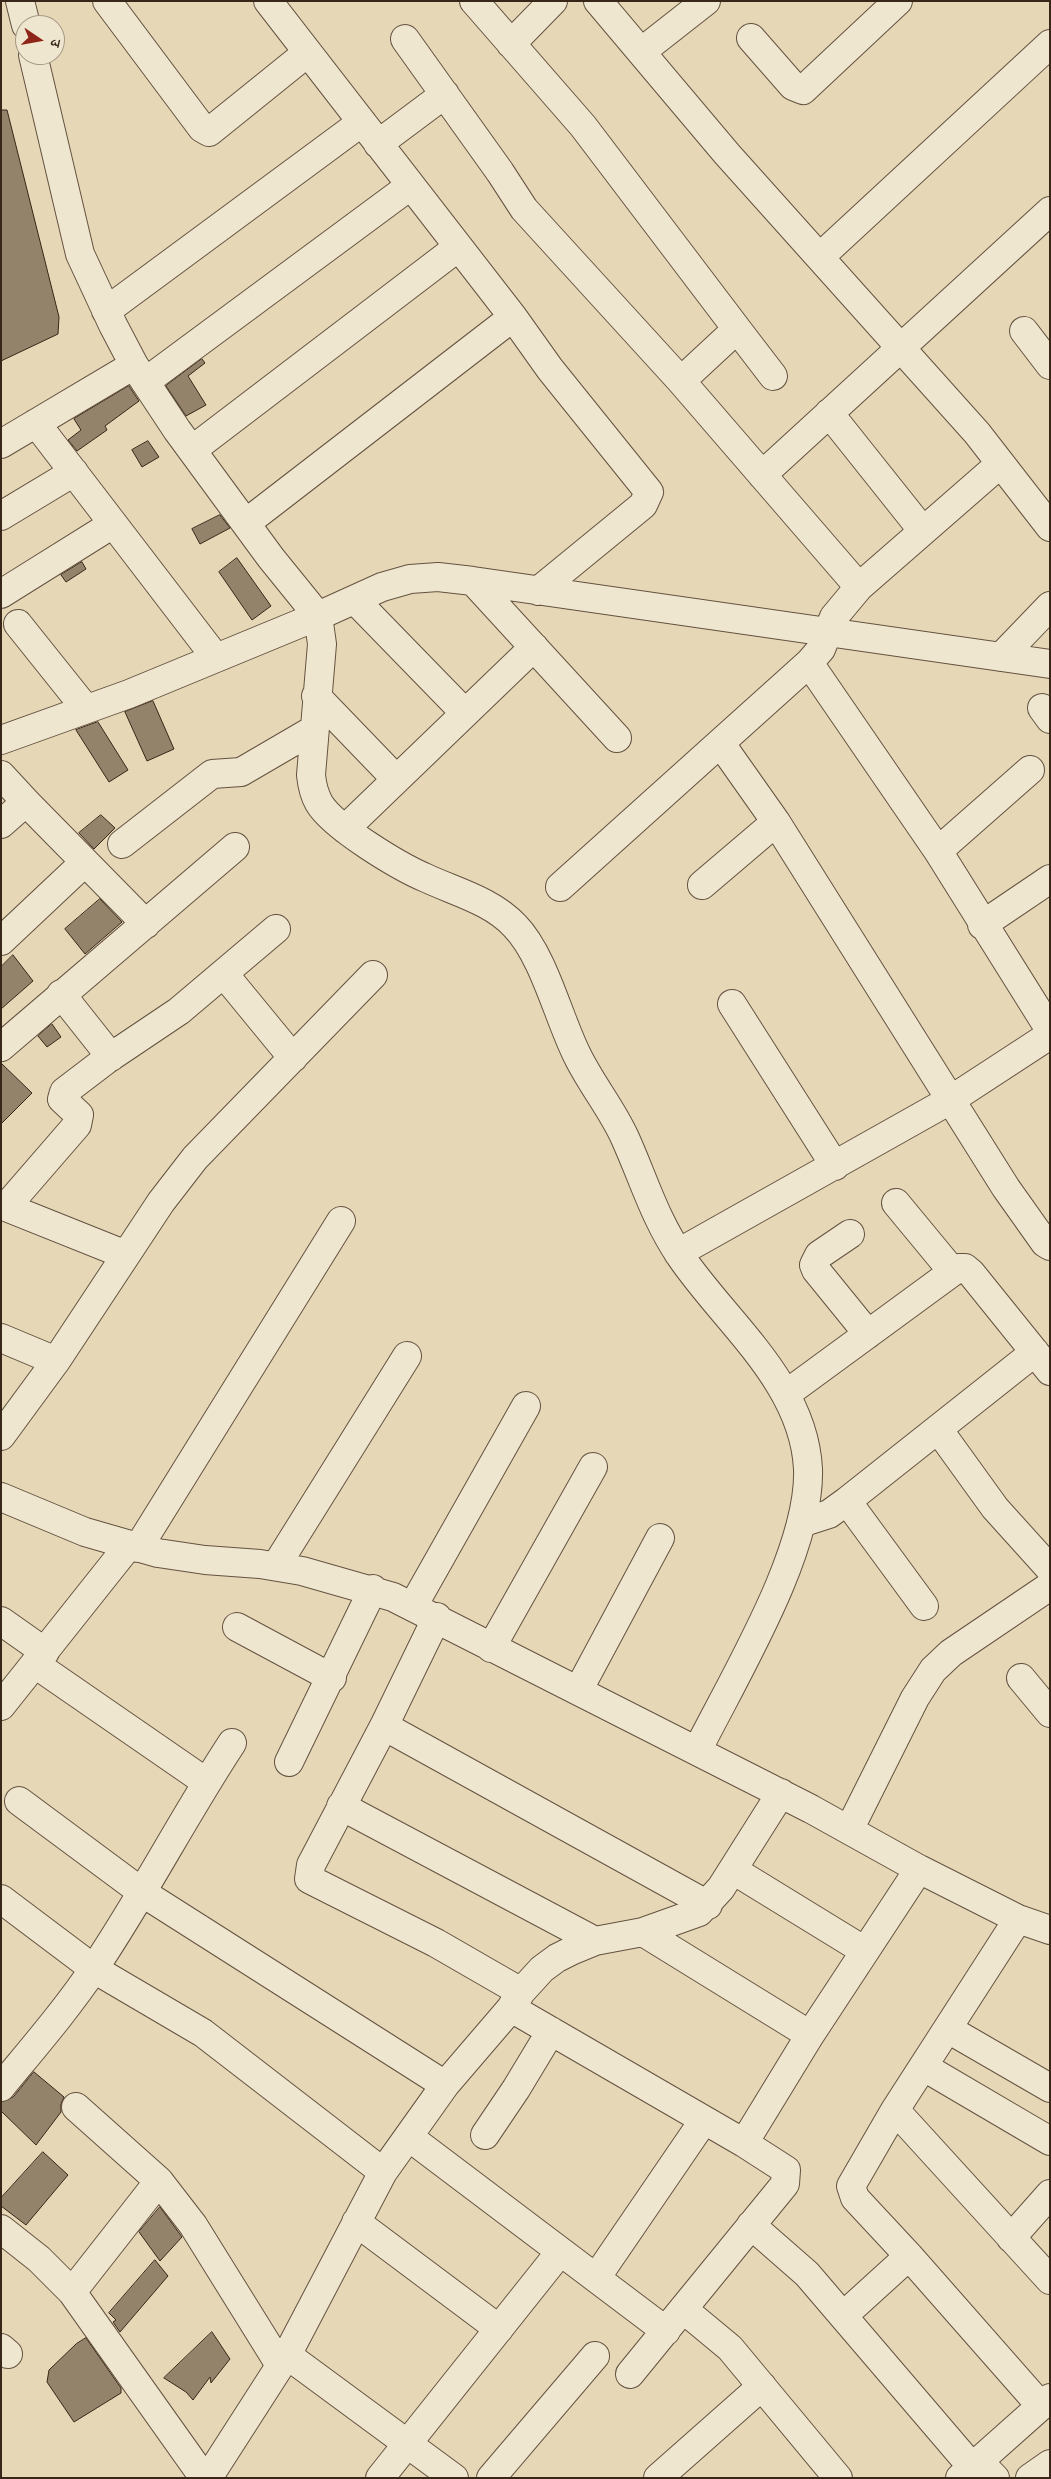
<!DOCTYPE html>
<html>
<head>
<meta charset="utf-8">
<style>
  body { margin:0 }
  #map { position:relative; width:1051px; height:2479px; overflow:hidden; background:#e6d8b6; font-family:Vollkorn,"Noto Serif Devanagari",serif }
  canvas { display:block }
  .frame { position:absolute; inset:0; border:2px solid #382618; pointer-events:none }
  .north { position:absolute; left:15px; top:15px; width:50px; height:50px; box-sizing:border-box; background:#efe6d0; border:1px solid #a69986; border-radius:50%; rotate:102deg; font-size:14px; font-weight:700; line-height:20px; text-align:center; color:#382618 }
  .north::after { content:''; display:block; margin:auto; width:18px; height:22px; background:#8f2418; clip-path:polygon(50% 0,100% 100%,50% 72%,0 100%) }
</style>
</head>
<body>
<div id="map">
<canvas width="1051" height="2479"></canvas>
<div class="frame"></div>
<div class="north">उ</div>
</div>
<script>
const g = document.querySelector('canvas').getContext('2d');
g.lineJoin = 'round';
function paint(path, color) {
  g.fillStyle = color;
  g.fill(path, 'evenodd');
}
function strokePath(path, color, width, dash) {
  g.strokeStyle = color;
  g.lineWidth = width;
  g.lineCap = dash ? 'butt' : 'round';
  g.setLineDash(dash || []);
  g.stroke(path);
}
const building = new Path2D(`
  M 1,110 L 7,110 L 59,317 L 58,334 L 1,361 Z
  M 202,359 L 205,363 L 188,376 L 206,405 L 186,416 L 166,386 Z
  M 129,386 L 139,401 L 105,426 L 107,430 L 77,451 L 68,440 L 81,430 L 74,419 Z
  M 148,441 L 159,457 L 142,467 L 132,450 Z
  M 220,515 L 230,528 L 200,544 L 192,529 Z
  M 237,558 L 271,606 L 252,620 L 219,572 Z
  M 82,562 L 86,569 L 66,582 L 61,575 Z
  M 153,701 L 174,749 L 147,761 L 125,712 Z
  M 98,722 L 128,770 L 109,782 L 76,730 Z
  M 101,815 L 115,828 L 94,849 L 79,833 Z
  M 100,899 L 122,922 L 85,954 L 65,929 Z
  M 13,955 L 33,981 L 1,1009 L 1,967 Z
  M 52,1024 L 61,1037 L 47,1047 L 38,1036 Z
  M 1,1063 L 32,1093 L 1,1124 Z
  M 34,2072 L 64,2097 L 61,2104 L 61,2112 L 36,2145 L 1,2111 L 1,2102 L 13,2097 Z
  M 43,2152 L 68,2175 L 26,2225 L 1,2206 L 1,2198 Z
  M 160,2207 L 182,2237 L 160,2261 L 139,2232 Z
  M 155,2260 L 168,2276 L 120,2332 L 113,2322 L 116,2320 L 109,2313 Z
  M 212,2332 L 230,2359 L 211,2383 L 210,2377 L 193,2400 L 186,2392 L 164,2378 Z
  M 86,2338 L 121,2388 L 121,2393 L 74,2422 L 47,2382 L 49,2370 L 76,2344 Z`);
paint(building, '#92836a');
strokePath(building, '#382618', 1);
const minor = new Path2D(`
  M 20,1 L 26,25
  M 107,1 L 202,128 L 209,132 L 307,53
  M 268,1 L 513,317 L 550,369 L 649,492 L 643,505 L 538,591
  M 474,1 L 583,126 L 737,329 L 681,381
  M 598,1 L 727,154 L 977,433 L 1050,527
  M 751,38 L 793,86 L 803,90 L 898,1
  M 405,39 L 500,172 L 524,209 L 681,381 L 859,587
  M 511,44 L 553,1
  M 641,52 L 706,1
  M 33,55 L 80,254 L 113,325 L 134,365 L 177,430 L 271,558 L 318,616 L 322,644 L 311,775 C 312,785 314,794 319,803 C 333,827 400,867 426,878 C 456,892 492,901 515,926 C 544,956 558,1017 577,1055 C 591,1084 612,1109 625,1138 C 644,1180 654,1217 681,1257 C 726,1323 804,1383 808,1469 C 811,1551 734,1677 697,1751
  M 378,144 L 445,94
  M 821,256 L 1050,44
  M 106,311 L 362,122
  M 737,329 L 773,376
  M 1024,331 L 1050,365
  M 145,382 L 410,186
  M 829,413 L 923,531
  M 36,423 L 216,658
  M 1,444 L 134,365
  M 192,450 L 457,248
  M 762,475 L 1050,211
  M 1,516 L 74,472
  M 246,523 L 513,317
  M 473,581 L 617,738
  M 1,594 L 113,524
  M 355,600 L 465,713
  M 18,624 L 86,709
  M 1001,657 L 1050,606
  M 809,663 L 938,851 L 1050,1030
  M 316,696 L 396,779
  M 1042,708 L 1050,719
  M 1,740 L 129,694 L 318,616 L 382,587 L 410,579 L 438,577 L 473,581 L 1050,664
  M 721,744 L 776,822 L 1006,1188 L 1045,1243 L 1050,1246
  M 1,775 L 26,802 L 1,824
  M 26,802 L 146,924
  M 345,829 L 534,647
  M 122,844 L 212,774 L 241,772 L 313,730
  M 938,851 L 1030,770
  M 702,885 L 776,822
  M 560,887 L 809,663 L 821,649 L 834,617 L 859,587 L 1000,464
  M 982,925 L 1050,879
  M 1,941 L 85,862
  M 224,974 L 293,1058
  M 61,994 L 111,1057
  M 732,1004 L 835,1166
  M 1,1047 L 235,847
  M 896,1203 L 953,1272
  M 1,1205 L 126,1255
  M 6,1207 L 77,1125 L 79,1115 L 62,1099 L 64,1092 L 106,1060 L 179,1011 L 276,929
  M 850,1234 L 819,1255 L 814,1265 L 816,1270 L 868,1334
  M 678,1253 L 952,1099 L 1050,1035
  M 1,1338 L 56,1361
  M 786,1394 L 958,1268 L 965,1268 L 971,1273 L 1050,1371
  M 938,1429 L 995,1508 L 1050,1569
  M 1,1436 L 56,1361 L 161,1202 L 195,1158 L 373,975
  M 1,1497 L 85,1532 L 158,1553 L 205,1560 L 260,1564 L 302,1571 L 393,1597 L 811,1809 L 919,1869 L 1018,1919 L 1050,1930
  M 847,1501 L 924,1606
  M 801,1523 L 829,1514 L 847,1501 L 1035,1352
  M 138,1548 L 341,1221
  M 276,1566 L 407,1356
  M 413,1606 L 526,1406
  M 437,1617 L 384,1726 L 311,1865 L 309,1879 L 436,1943 L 521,1992
  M 1,1621 L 45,1652
  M 237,1627 L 332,1678
  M 491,1648 L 593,1467
  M 35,1664 L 206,1782
  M 1021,1678 L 1050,1713
  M 578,1691 L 660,1538
  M 1,1706 L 129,1545
  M 384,1726 L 708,1905
  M 289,1762 L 373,1589
  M 19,1801 L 143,1893 L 445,2085
  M 341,1806 L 595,1941
  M 849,1830 L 915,1698 L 933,1670 L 951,1653 L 1050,1586
  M 733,1870 L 865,1951
  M 1,1899 L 94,1969 L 203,2033 L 383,2172
  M 1018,1919 L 895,2110 L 851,2186 L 855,2198 L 909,2256 L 1041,2406
  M 643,1932 L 810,2035
  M 511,2008 L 744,2143 L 810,2035 L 919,1869
  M 948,2029 L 1050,2088
  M 924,2067 L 1050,2141
  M 1,2087 C 33,2048 67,2009 95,1967 C 144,1894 184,1816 232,1743
  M 76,2107 L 159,2181
  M 895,2110 L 1050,2280
  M 485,2135 L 516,2089 L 551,2031
  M 409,2137 L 666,2331
  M 356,2222 L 499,2329
  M 751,2225 L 807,2274 L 972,2467
  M 1,2229 L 39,2259 L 72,2292 L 204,2478
  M 1011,2238 L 1050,2194
  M 596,2278 L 704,2120
  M 72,2292 L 159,2181 L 193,2225 L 280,2365
  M 683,2309 L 730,2348 L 838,2478
  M 843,2316 L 909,2256
  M 1,2348 L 8,2354
  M 287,2355 L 454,2478
  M 630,2374 L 785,2184 L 786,2170 L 744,2143
  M 978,2461 L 995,2478
  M 208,2478 L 287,2355 L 383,2172 L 445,2085 L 511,2008 L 521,1992 L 542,1969 L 557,1958 L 573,1950 L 595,1941 L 643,1932 L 699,1912 L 721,1888 L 781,1793
  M 380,2478 L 560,2252
  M 491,2478 L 595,2356
  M 658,2478 L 762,2386
  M 960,2478 L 1050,2398
  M 1030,2478 L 1050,2464`);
strokePath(minor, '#645240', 30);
strokePath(minor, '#efe6d0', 28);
</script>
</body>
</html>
